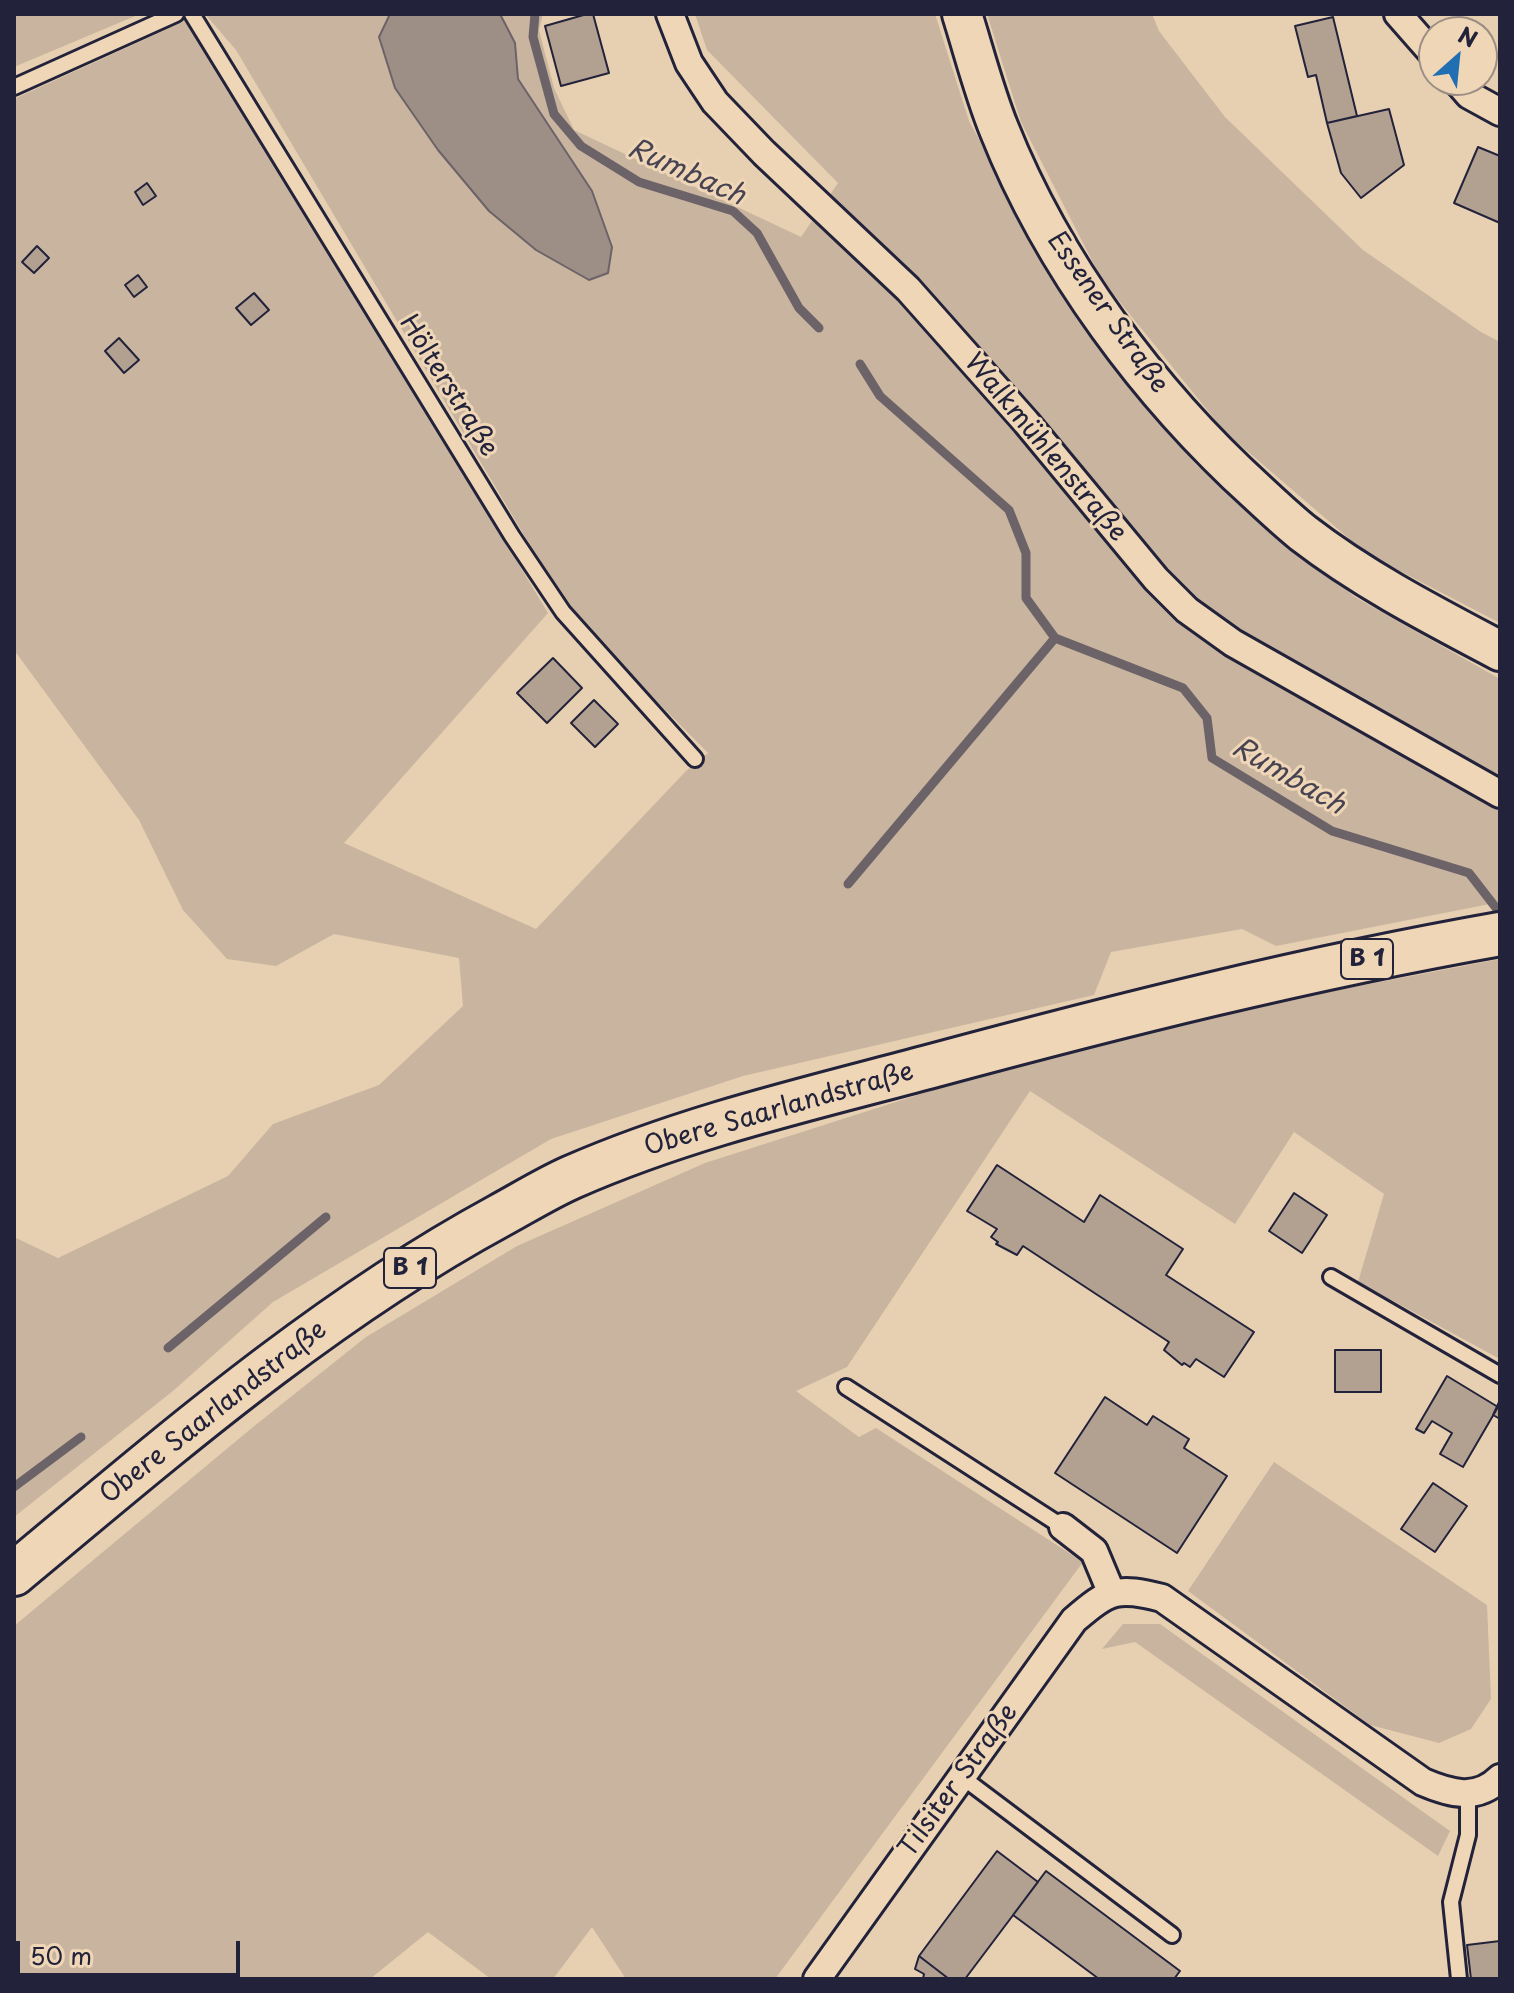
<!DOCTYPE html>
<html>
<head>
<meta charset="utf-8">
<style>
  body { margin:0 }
  #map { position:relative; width:1514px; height:1993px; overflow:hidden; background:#e7cfb1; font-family:"Playpen Sans",sans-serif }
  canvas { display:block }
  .frame { position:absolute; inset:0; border:16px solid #22223b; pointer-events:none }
  .north { position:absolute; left:1418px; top:16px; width:80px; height:80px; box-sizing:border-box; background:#efd6b6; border:2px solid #9d8e85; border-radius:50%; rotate:27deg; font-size:22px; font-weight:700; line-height:32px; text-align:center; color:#22223b }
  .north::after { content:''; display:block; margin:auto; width:28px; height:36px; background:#1f6fb2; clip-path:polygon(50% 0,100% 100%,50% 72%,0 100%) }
  .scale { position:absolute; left:16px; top:1941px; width:224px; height:36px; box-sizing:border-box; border:4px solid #22223b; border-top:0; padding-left:10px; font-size:24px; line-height:28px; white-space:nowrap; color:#22223b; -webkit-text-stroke:6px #efd6b6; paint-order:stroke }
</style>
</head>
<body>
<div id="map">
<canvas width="1514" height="1993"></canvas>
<div class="frame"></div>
<div class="north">N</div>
<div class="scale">50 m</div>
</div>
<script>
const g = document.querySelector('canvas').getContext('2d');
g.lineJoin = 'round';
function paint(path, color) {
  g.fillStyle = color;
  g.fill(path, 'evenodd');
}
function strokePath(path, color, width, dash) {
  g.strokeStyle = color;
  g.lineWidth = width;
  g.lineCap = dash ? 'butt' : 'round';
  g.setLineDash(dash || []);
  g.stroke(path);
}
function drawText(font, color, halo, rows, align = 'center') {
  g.font = font + ' "Playpen Sans",sans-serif';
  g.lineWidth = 6;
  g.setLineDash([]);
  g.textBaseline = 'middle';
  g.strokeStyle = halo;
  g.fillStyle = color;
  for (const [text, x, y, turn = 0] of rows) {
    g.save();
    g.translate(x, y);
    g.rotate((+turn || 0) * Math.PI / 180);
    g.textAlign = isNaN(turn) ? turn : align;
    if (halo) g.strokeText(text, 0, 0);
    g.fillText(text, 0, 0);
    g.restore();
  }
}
paint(new Path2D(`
  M 14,14 L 140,14 L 14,67 Z
  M 205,14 L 543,14 L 539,30 L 554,88 L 574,130 L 801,237 L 838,183 L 707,50 L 695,14 L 935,14 L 969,121 L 1079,321 L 1197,466 L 1355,597 L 1500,679 L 1500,902 L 1276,946 L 1242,929 L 1111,952 L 1094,995 L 743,1076 L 551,1139 L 273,1302 L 173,1391 L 14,1517 L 14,1237 L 58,1258 L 228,1176 L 273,1124 L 379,1085 L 463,1006 L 459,958 L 334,934 L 276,966 L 227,959 L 183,910 L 139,820 L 14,650 L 14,99 L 185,21 L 354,290 L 548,613 L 344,843 L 536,929 L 686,771 L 708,753 L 572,616 L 236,50 Z
  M 987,14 L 1152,14 L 1159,31 L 1225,117 L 1363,250 L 1481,332 L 1500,342 L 1500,623 L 1367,554 L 1225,432 L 1102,280 L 1021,122 Z
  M 1500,959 L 1500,1359 L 1358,1282 L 1384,1194 L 1294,1132 L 1235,1224 L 1030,1091 L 847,1367 L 796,1391 L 859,1437 L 876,1428 L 1083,1562 L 775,1979 L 626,1979 L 592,1927 L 553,1979 L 491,1979 L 428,1932 L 370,1979 L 14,1979 L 14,1626 L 253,1427 L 366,1337 L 517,1246 L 705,1163 L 974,1077 L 1223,1012 Z
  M 1274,1462 L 1487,1605 L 1491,1699 L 1471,1729 L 1439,1743 L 1370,1725 L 1188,1591 Z
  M 1123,1624 L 1160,1624 L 1450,1831 L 1438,1856 L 1135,1642 L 1102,1649 Z`), '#c9b59f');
const water = new Path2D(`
  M 390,14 L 500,14 L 515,43 L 518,79 L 592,191 L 612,247 L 608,273 L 589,280 L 536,250 L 489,211 L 438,150 L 395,88 L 379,37 Z`);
paint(water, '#9e8f86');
strokePath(water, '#6c6368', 2);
strokePath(new Path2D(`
  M 535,14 L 533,37 L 554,114 L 581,146 L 639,182 L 733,211 L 757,233 L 799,308 L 819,328
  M 860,364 L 880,396 L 1009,510 L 1026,553 L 1026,598 L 1055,638 L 1183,688 L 1207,718 L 1212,758 L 1332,831 L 1469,873 L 1500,913
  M 848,884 L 1055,638
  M 168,1348 L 326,1217
  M 14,1487 L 81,1437`), '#6c6368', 9);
const building = new Path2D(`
  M 587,14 L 593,14 L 609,73 L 561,86 L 545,26 Z
  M 1333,17 L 1357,116 L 1327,123 L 1316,75 L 1308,77 L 1295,26 Z
  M 1389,109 L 1404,165 L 1361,198 L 1341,173 L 1327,123 Z
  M 1478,147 L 1500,156 L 1500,223 L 1454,203 Z
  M 147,183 L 156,196 L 143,205 L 135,192 Z
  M 37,246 L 49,258 L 34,273 L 22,262 Z
  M 138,275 L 147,287 L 134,297 L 125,285 Z
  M 254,293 L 269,310 L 251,325 L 236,308 Z
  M 119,338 L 139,360 L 124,373 L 105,351 Z
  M 553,658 L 582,688 L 547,723 L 517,693 Z
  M 594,700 L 618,724 L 595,747 L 571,723 Z
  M 997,1165 L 1084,1222 L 1100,1195 L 1183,1249 L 1166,1275 L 1254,1332 L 1224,1377 L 1196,1359 L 1190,1367 L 1184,1363 L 1182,1365 L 1164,1350 L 1169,1342 L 1023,1246 L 1017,1255 L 996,1244 L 998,1242 L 991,1237 L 997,1229 L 967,1211 Z
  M 1294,1193 L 1327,1215 L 1302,1253 L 1269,1231 Z
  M 1335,1350 L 1381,1350 L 1381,1392 L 1335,1392 Z
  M 1447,1376 L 1498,1407 L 1463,1467 L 1440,1454 L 1452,1433 L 1432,1421 L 1424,1433 L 1416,1429 Z
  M 1105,1397 L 1147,1425 L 1153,1416 L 1189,1439 L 1184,1448 L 1227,1476 L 1177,1553 L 1055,1473 Z
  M 1500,1400 L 1500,1419 L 1493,1415 Z
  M 1433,1483 L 1467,1506 L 1435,1552 L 1401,1529 Z
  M 997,1851 L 1038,1882 L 965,1979 L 949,1979 L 919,1956 Z
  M 1046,1871 L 1180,1971 L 1174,1979 L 1099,1979 L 1013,1915 Z
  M 1500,1941 L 1500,1979 L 1471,1979 L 1467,1945 Z
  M 919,1956 L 949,1979 L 923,1979 L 924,1974 L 915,1969 Z`);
paint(building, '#b2a191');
strokePath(building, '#22223b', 2);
const service = new Path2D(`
  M 192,14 L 512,536 L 563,612 L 695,759
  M 14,87 L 176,14
  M 1331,1277 L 1500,1375
  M 846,1387 L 1063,1527
  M 962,1777 L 1172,1935
  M 1459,1979 L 1451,1902 L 1468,1835 L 1468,1795`);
const minor = new Path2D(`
  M 670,14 L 689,63 L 715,102 L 764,153 L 908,289 L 1026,422 L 1156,579 L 1187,610 L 1233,643 L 1500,794
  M 1398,14 L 1434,55
  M 1456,80 L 1469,95 L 1500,112
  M 1063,1527 L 1094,1551 L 1112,1594
  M 817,1979 L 1074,1620 C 1110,1589 1117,1587 1162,1598 L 1423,1782 C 1451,1794 1477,1801 1500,1778`);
const secondary = new Path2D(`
  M 962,14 C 974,52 984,92 999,129 C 1053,265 1150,395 1257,492 C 1272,506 1287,520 1303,533 C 1364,580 1432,615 1500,651`);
const primary = new Path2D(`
  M 14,1574 C 168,1446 322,1312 499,1216 C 523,1203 547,1188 572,1177 C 686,1127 808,1099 928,1067 C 1117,1016 1307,968 1500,934`);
strokePath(service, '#22223b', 20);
strokePath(minor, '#22223b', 32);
strokePath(secondary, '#22223b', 44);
strokePath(primary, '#22223b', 48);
strokePath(service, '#efd6b6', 14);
strokePath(minor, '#efd6b6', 26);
strokePath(secondary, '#efd6b6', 38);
strokePath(primary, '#efd6b6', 42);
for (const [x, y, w] of [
  [1367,959,52],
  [410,1268,52]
]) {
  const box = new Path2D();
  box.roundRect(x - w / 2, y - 20, w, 40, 6);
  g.fillStyle = '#efd6b6';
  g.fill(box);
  strokePath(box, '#22223b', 2);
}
drawText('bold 24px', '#22223b', null, [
  ["B 1",1367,959],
  ["B 1",410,1268]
]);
drawText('26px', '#22223b', '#efd6b6', [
  ["Essener Straße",1107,313,55],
  ["Hölterstraße",448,386,58],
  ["Walkmühlenstraße",1045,448,50],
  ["Obere Saarlandstraße",779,1110,-16],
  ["Obere Saarlandstraße",214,1413,-38],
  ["Tilsiter Straße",959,1781,-54]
]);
drawText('italic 28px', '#474352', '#efd6b6', [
  ["Rumbach",686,173,24],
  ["Rumbach",1288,777,30]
]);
</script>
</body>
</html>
